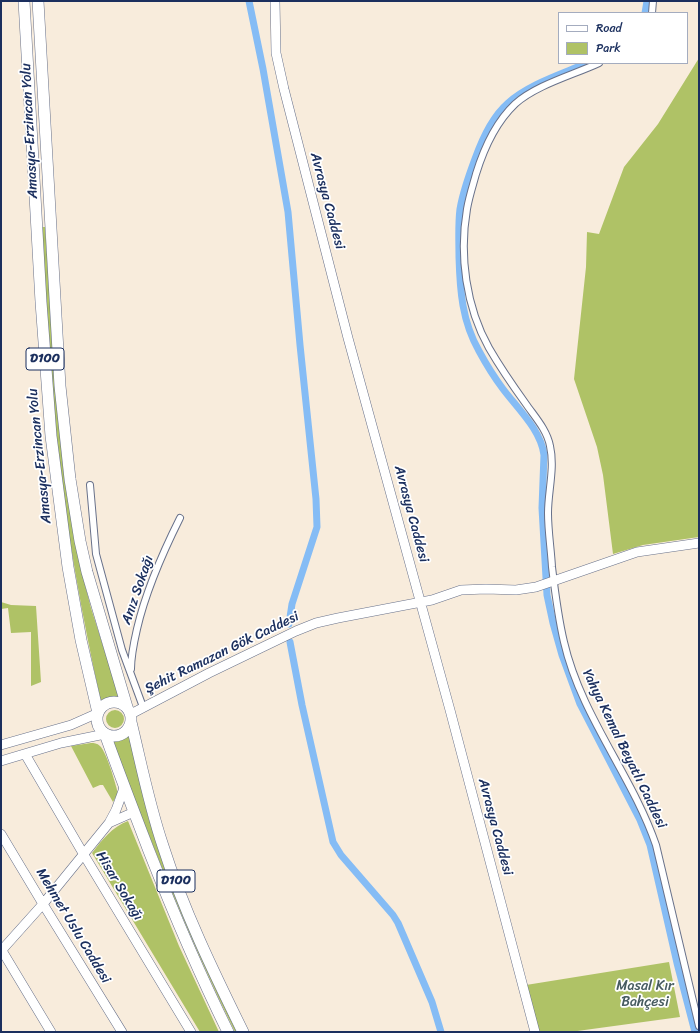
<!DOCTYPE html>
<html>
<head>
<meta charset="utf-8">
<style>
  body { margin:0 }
  #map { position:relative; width:700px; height:1033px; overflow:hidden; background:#f8ecdc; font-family:Sriracha,sans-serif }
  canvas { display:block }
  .frame { position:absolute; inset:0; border:2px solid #1b2f5e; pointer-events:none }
  .legend { position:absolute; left:558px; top:12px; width:130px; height:52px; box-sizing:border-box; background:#fff; border:1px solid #a4acbf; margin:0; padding:5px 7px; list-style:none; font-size:12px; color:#1b2f5e }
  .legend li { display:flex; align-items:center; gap:8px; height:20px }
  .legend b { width:20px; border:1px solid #a4acbf }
</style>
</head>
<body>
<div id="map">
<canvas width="700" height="1033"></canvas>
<div class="frame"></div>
<ul class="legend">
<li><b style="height:5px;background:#fff"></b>Road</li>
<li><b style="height:11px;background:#afc266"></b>Park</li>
</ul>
</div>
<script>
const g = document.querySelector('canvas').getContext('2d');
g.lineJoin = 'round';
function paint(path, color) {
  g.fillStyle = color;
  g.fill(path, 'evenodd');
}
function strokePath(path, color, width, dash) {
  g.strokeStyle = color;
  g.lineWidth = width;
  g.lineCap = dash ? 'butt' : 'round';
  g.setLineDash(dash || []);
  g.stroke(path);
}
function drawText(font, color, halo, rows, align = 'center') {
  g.font = font + ' Sriracha,sans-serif';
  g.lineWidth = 3.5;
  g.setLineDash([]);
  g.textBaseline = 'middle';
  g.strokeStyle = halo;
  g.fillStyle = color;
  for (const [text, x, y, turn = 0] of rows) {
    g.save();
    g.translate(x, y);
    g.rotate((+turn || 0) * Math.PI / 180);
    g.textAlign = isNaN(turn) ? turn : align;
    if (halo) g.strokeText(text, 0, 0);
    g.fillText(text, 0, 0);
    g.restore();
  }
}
paint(new Path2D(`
  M 699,58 L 699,537 L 643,545 L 613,554 L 603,475 L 597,447 L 574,379 L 586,267 L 587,232 L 599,234 L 624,167 L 658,124 Z
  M 42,227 L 45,227 L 54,349 L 82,573 L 91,608 L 119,696 L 101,702 C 82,616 66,529 57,441 C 50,370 45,298 42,227 Z
  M 1,602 L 11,605 L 36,606 L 41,682 L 31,686 L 31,632 L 11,633 L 8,608 L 1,609 Z
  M106 719a9 9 0 1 1 18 0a9 9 0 1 1-18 0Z
  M 129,735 L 149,820 L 239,1032 L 235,1032 C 188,937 150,839 112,741 Z
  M 91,743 C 94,743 97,743 100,746 C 107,753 115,782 118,793 L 113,802 L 103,785 L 100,785 L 93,788 L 71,746 Z
  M 128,821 L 179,946 L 219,1032 L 200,1032 L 92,853 C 102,840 112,827 128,821 Z
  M 669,962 L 680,1017 L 570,1032 L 539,1032 L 526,985 Z`), '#afc266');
strokePath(new Path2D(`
  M 249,1 L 263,69 L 288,212 L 300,345 L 316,499 L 317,527 L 292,604 L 289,624
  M 645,13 L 647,1
  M 587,63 C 562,74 529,84 508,103 C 492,117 482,139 475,159 C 469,175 463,192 460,209 C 458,225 459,241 459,257 C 460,291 462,321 479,351 C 486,364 494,377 503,389 C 518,409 541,430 544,455 L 542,508 L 547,595 L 553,623 L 562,655 L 580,704 L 640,820 L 650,845 L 677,963 L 695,1032
  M 290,642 L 302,705 L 333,842 L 341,855 L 393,915 L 398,923 L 432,1002 L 441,1032`), '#85bcf5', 7);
const street = new Path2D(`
  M 652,13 L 653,1
  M 599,63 C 573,75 536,85 515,104 C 495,123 484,148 476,174 C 473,185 469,197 467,209 C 459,255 466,307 489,348 C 500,367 513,386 526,404 C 535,417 547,430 550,446 C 555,468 548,491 548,513 C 548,531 551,549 552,567 C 555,592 558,617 564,642 C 581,716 632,775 656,845 L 699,1026
  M 90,485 L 96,554 L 122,650 L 143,707
  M 131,669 C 131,655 134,642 137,629 C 146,590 162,554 180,518`);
const secondary = new Path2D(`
  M 275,1 L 276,53 L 284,89 L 348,338 L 450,710 L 535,1032
  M 131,714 L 209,673 L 296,631 L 316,623 L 338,618 L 432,600 L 461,590 L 486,589 L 516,590 L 536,587 L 637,552 L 699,543
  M 1,745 L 71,725 L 98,713
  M 25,754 L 84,855 L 191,1032
  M 1,761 L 61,743 L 105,734
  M 109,823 L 134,812
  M 1,834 L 43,904 L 122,1032
  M 1,949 L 51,1032
  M 1,951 L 43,904 L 109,823 L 116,810 L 124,788`);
const highway = new Path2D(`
  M 24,1 L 41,302 L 51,436 L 68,567 L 81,640 L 98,713
  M 38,1 L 60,386 L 70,479 L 80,541 L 87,572 L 127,707
  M97 719a17 17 0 1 1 34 0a17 17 0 1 1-34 0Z
  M 131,722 C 141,763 149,805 163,846 C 183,909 214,973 243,1032
  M 105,734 C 119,773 134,812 149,851 C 173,912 199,973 228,1032`);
strokePath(street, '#68718a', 8);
strokePath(secondary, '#68718a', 10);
strokePath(highway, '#68718a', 12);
strokePath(street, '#fff', 6);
strokePath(secondary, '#fff', 9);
strokePath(highway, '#fff', 11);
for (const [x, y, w] of [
  [45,359,38],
  [176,881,38]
]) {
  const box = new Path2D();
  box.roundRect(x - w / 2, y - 11, w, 22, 3);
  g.fillStyle = '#fff';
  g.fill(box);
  strokePath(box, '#1b2f5e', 1);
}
drawText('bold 13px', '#1b2f5e', null, [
  ["D100",45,359],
  ["D100",176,881]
]);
drawText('14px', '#1b2f5e', '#fff', [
  ["Amasya-Erzincan Yolu",30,131,-93],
  ["Avrasya Caddesi",327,201,75],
  ["Amasya-Erzincan Yolu",40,456,-96],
  ["Avrasya Caddesi",411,514,75],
  ["Anız Sokağı",138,590,-71],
  ["Şehit Ramazan Gök Caddesi",222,653,-26],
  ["Yahya Kemal Beyatlı Caddesi",624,749,64],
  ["Avrasya Caddesi",495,827,75],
  ["Hisar Sokağı",119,886,59],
  ["Mehmet Uslu Caddesi",73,926,59]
]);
drawText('14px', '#475b60', '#fff', [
  ["Masal Kır",645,986],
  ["Bahçesi",645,1002]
]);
</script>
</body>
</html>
